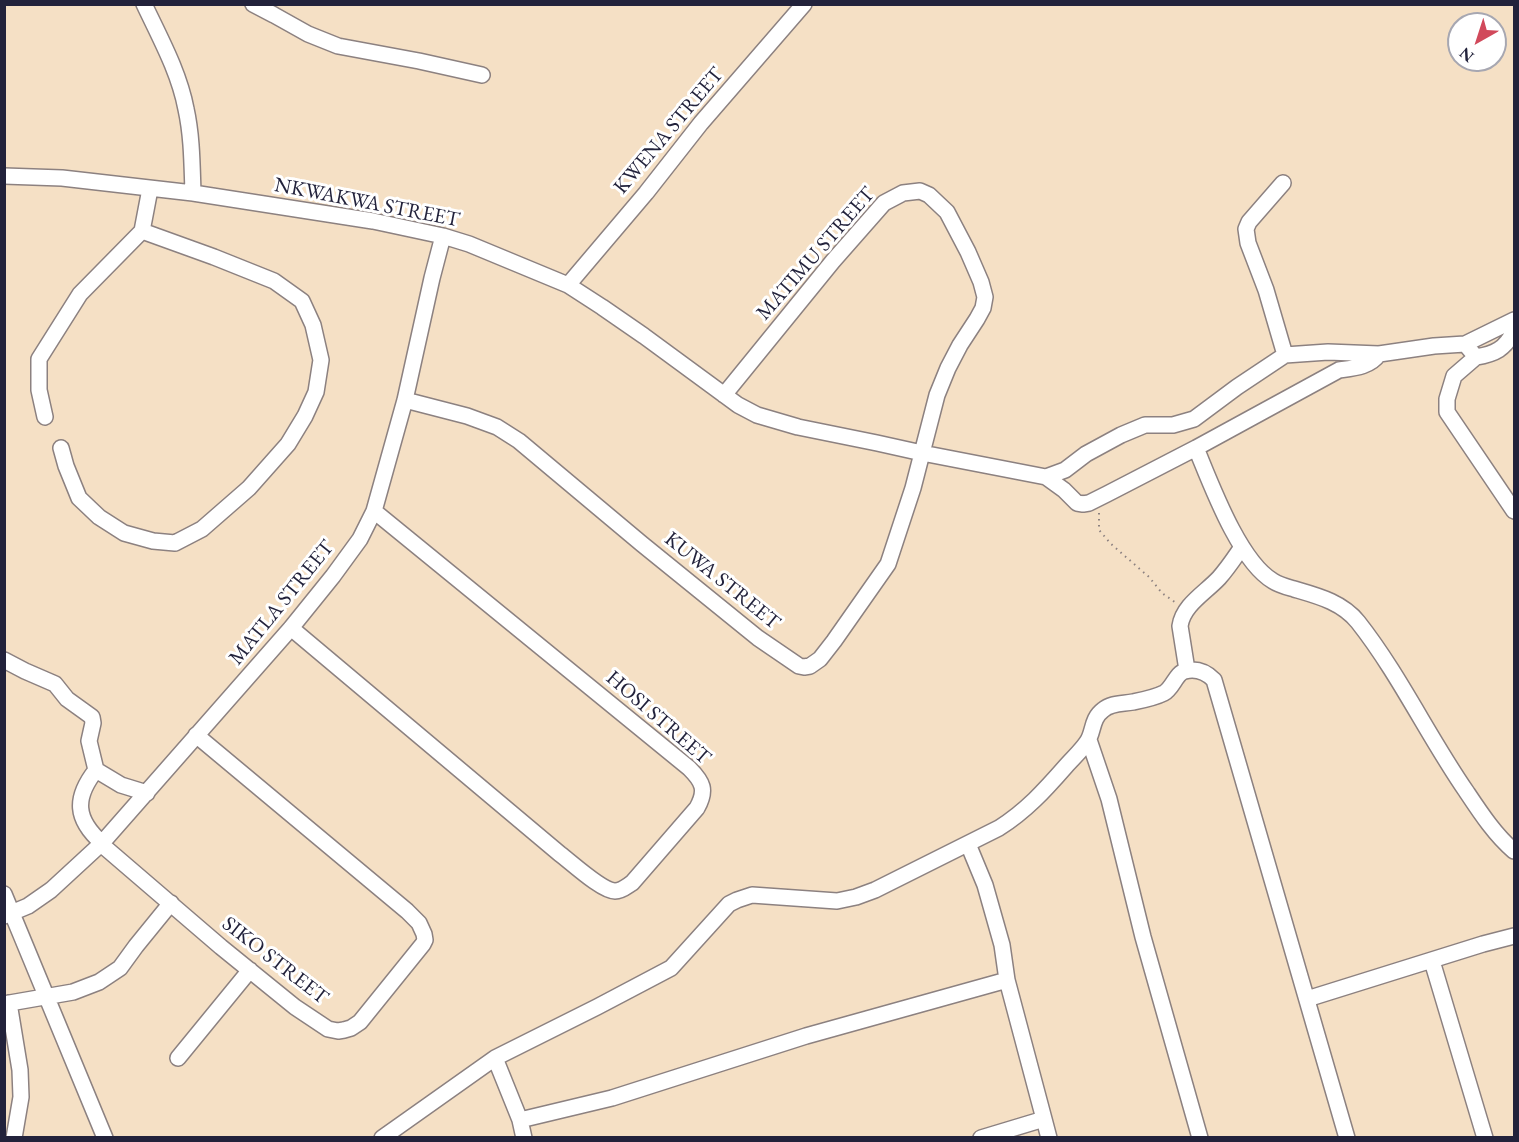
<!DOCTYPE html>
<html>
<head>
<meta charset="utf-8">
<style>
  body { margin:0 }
  #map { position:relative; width:1519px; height:1142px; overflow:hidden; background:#f5e0c5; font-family:"EB Garamond",serif }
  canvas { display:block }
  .frame { position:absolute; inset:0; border:6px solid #22223b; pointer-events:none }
  .north { position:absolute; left:1447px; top:12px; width:60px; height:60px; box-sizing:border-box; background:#fff; border:2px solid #a7a7b1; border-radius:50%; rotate:219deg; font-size:16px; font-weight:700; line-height:24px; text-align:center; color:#22223b }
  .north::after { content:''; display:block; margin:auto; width:21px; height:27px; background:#d1495b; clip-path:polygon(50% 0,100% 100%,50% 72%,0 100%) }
</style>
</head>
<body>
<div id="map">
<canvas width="1519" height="1142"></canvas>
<div class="frame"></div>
<div class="north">N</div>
</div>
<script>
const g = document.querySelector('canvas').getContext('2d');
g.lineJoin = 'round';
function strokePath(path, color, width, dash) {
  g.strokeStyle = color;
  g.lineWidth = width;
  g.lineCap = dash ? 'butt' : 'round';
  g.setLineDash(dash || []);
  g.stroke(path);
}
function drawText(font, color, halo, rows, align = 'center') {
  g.font = font + ' "EB Garamond",serif';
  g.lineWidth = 6;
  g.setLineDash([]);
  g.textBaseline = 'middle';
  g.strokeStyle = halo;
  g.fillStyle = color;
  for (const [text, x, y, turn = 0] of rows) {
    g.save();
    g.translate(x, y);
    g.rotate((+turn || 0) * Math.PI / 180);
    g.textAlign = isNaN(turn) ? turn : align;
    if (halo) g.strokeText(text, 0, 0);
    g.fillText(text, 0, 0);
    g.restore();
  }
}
const minor = new Path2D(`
  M 144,4 C 160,38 179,72 186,109 C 192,136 192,165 193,193
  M 253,4 L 274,15 L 308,34 L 338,46 L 419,61 L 482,75
  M 4,176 L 62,178 L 193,193 L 373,221 L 443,236 L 469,244 L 568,285 L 602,307 L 644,336 L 738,405 L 757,415 L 798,427 L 877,443 L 922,453 L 1046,477 L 1064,490 L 1077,503 L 1083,504 L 1089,503 L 1107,494 L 1196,448 L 1339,370 C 1354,368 1370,367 1379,354 L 1434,346 L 1465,344 L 1514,320
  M 1283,183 L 1249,222 L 1246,229 L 1248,243 L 1266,290 L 1285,355
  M 568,285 L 646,193 L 701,123 L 804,4
  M 1465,344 L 1476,357 L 1454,376 L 1447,399 L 1447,412 L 1514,511
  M 1476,357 C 1495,354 1505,349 1514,331
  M 405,400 L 467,416 L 497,427 L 519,441 L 642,544 L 758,638 L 799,666 L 804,667 L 810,666 L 820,659 L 834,641 L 888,564 L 913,488 L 937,395 L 948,368 L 960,345 L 977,319 L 983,308 L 985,297 L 981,282 L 968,252 L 947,212 L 929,195 L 920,191 L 903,193 L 884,203 L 833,261 L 724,395
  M 45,417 L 39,390 L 39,359 L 80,294 L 142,231
  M 61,448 L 66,466 L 79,498 L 99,517 L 124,533 L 153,541 L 175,543 L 202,529 L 249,488 L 288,444 L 305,416 L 316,392 L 321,360 L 313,325 L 302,301 L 274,281 L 214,257 L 142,231 L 150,189
  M 1196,448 C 1211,484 1239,561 1273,581 C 1279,585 1287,587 1294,589 C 1318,596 1342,602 1358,622 C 1399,674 1428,736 1466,791 C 1480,812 1495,835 1514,851
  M 1046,477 L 1065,470 L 1086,454 L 1121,435 L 1145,425 L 1173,425 L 1194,419 L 1237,387 L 1285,355 L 1328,352 L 1379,354
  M 291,628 L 560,854 C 572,863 602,891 615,891 C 622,891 627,886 632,883 L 697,808 C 707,790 703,782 689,768 L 374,511
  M 4,660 L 25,671 L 55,684 L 67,699 L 92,717 L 93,723 L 89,741 L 96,770 L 121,785 L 147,793
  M 1187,670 L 1180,626 C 1183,605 1205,593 1219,578 C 1228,568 1235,557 1242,547
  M 1089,740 L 1109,799 L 1143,937 L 1200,1138
  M 96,770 C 74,798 75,819 102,843
  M 101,844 L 221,947 L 295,1007 L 328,1029 L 338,1031 L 344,1030 L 351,1028 L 360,1022 L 423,944 L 425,940 L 424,934 L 419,923 L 407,911 L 196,735
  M 968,844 L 985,885 L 1002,945 L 1007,980 L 1044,1119 L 981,1138
  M 4,894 L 105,1138
  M 4,916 L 28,906 L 51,890 L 102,843 L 291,628 L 333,576 L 360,539 L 374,511 L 405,400 L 432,278 L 443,236
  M 1432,961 L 1485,1138
  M 1307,999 L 1483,944 L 1514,936
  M 9,1003 L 20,1070 L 21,1097 L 14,1138
  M 4,1004 L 73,992 L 99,982 L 120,968 L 136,946 L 171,903
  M 178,1058 L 250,970
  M 495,1058 L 597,1007 L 671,968 L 729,904 L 737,900 L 752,895 L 837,901 L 856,897 L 875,890 L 999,828 C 1026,811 1045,790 1066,766 C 1073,758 1081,751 1087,742 C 1094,732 1091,719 1103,710 C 1111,703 1122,704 1133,702 C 1143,700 1154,698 1164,693 C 1173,688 1176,673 1185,671 C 1197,668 1206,672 1214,680 L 1347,1138
  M 1044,1119 L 1049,1138
  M 520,1120 L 612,1098 L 806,1036 L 1007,980
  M 382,1138 L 495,1058 L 520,1120 L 524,1138`);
strokePath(minor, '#8c8180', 18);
strokePath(new Path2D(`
  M 1099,513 L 1099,530 L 1111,544 L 1149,577 L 1162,593 L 1176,603`), '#8c8180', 2, [1.5, 4.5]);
strokePath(minor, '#fff', 15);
drawText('21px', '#22223b', '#fff', [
  ["KWENA STREET",669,131,-50],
  ["NKWAKWA STREET",367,203,11],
  ["MATIMU STREET",816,254,-49],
  ["KUWA STREET",722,581,39],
  ["MATLA STREET",282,603,-51],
  ["HOSI STREET",658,718,41],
  ["SIKO STREET",275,961,38]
]);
</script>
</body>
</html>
